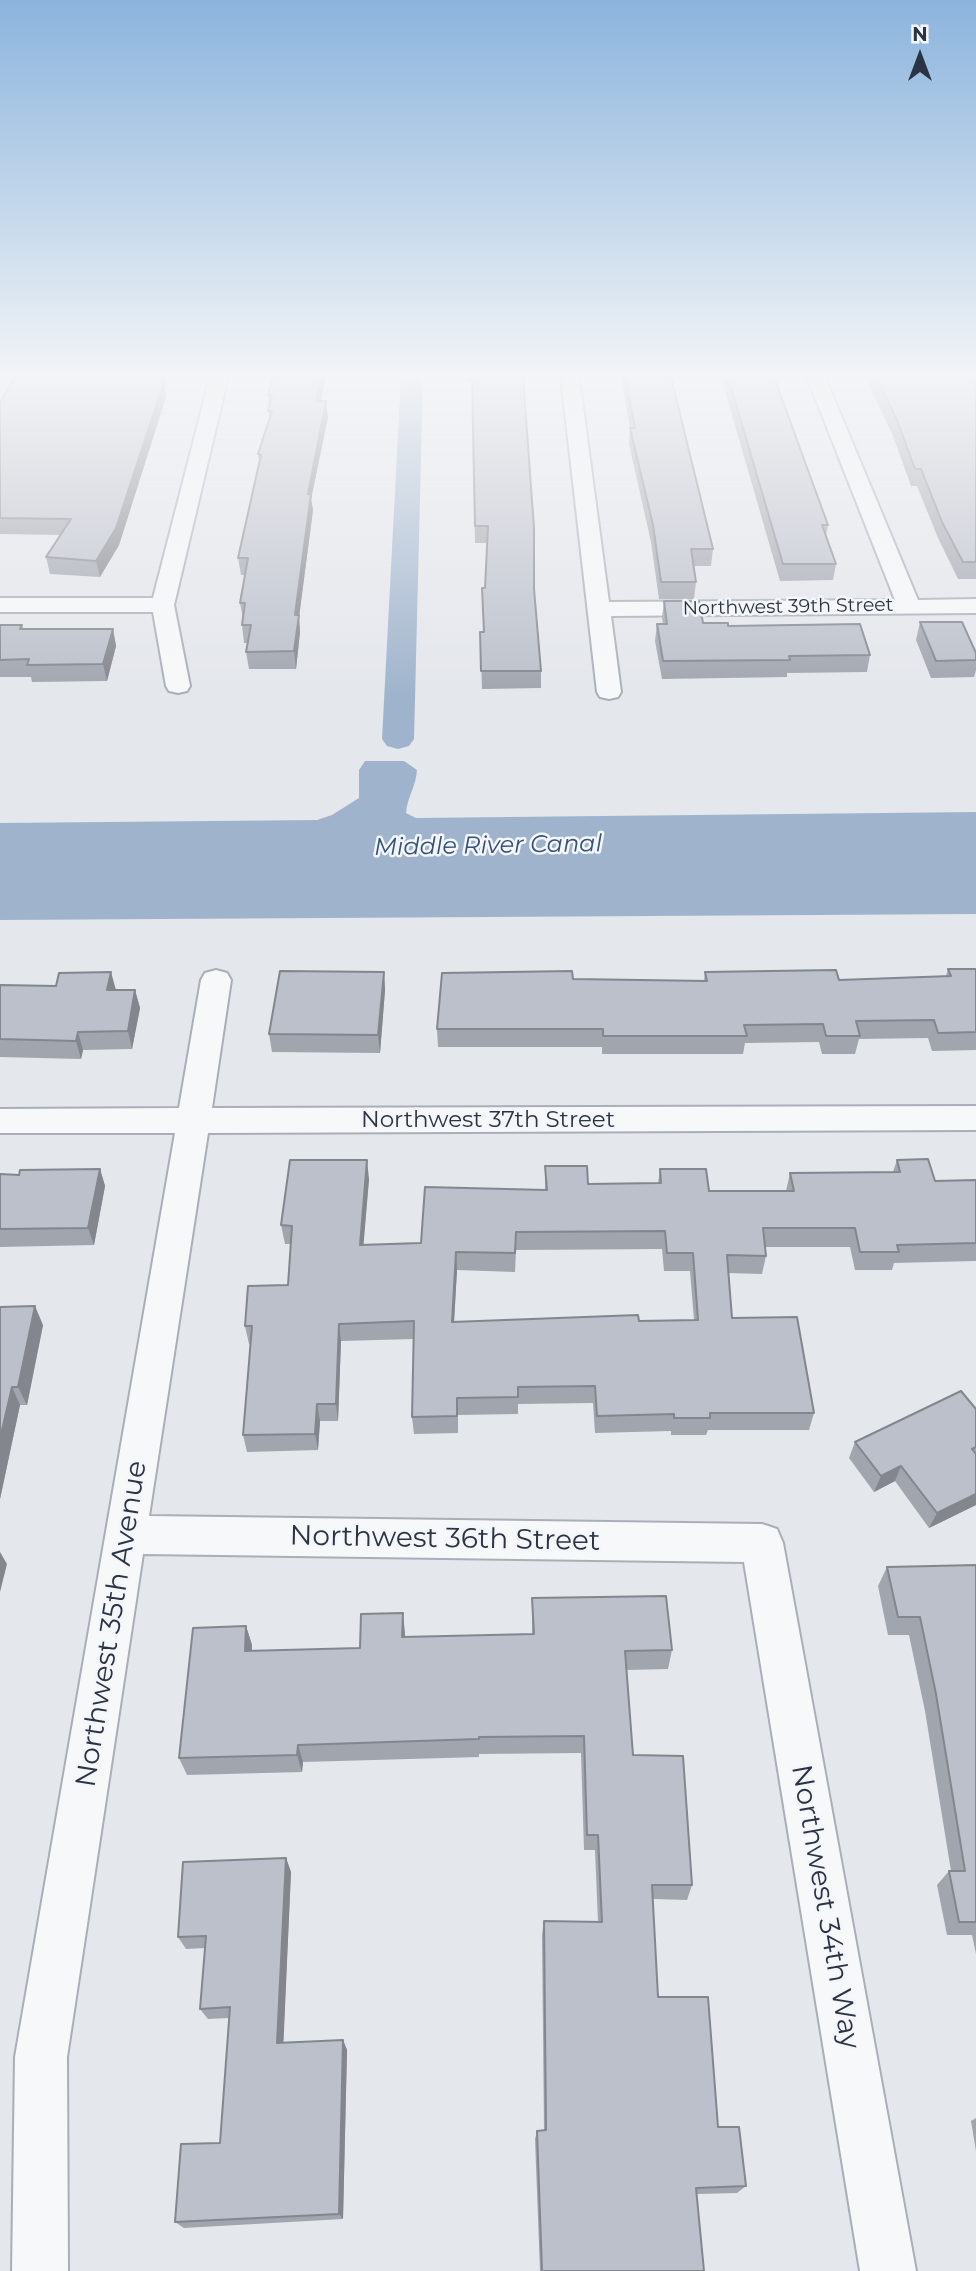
<!DOCTYPE html>
<html>
<head>
<meta charset="utf-8">
<style>
  body { margin:0 }
  #map { position:relative; width:976px; height:2271px; overflow:hidden; background:#e4e7ec; font-family:Montserrat,sans-serif }
  canvas { display:block }
  .north { position:absolute; left:885px; top:21px; width:70px; height:70px; -webkit-text-stroke:5px #f4f6f9; paint-order:stroke; rotate:0deg; font-size:19px; font-weight:700; line-height:28px; text-align:center; color:#2b3445 }
  .north::after { content:''; display:block; margin:auto; width:24px; height:32px; background:#2b3445; clip-path:polygon(50% 0,100% 100%,50% 72%,0 100%) }
</style>
</head>
<body>
<div id="map">
<canvas width="976" height="2271"></canvas>
<div class="north">N</div>
</div>
<script>
const g = document.querySelector('canvas').getContext('2d');
g.lineJoin = 'round';
function paint(path, color) {
  g.fillStyle = color;
  g.fill(path, 'evenodd');
}
function strokePath(path, color, width, dash) {
  g.strokeStyle = color;
  g.lineWidth = width;
  g.lineCap = dash ? 'butt' : 'round';
  g.setLineDash(dash || []);
  g.stroke(path);
}
function drawText(font, color, halo, rows, align = 'center') {
  g.font = font + ' Montserrat,sans-serif';
  g.lineWidth = 5;
  g.setLineDash([]);
  g.textBaseline = 'middle';
  g.strokeStyle = halo;
  g.fillStyle = color;
  for (const [text, x, y, turn = 0] of rows) {
    g.save();
    g.translate(x, y);
    g.rotate((+turn || 0) * Math.PI / 180);
    g.textAlign = isNaN(turn) ? turn : align;
    if (halo) g.strokeText(text, 0, 0);
    g.fillText(text, 0, 0);
    g.restore();
  }
}
paint(new Path2D(`
  M 365,761 L 404,761 L 417,770 C 416,787 407,797 406,813 L 416,818 L 976,812 L 976,914 L 0,920 L 0,823 L 317,820 L 332,815 L 359,798 L 359,770 Z`), '#9fb4cc');
paint(new Path2D(`
  M 401,377 L 423,377 L 414,739 L 409,746 L 398,749 L 387,746 L 382,739 Z`), '#9fb4cc');
const minor = new Path2D(`
  M 210,377 L 228,377 L 174,605 L 190,686 L 187,691 L 178,693 L 169,691 L 166,686 L 153,612 L 0,612 L 0,598 L 153,598 Z
  M 561,377 L 579,377 L 609,602 L 895,600 L 807,377 L 825,377 L 918,600 L 976,599 L 976,613 L 611,616 L 621,692 L 618,697 L 609,699 L 600,697 L 597,692 Z
  M 216,970 L 227,973 L 231,980 L 212,1108 L 976,1106 L 976,1130 L 208,1133 L 149,1516 L 762,1524 L 777,1529 L 783,1543 L 916,2271 L 860,2271 L 744,1562 L 143,1554 L 67,2057 L 68,2271 L 12,2271 L 15,2057 L 175,1133 L 0,1133 L 0,1109 L 179,1108 L 201,980 L 205,973 Z`);
strokePath(minor, '#a9aeb7', 4);
paint(minor, '#f7f8fa');
paint(new Path2D(`
  M 273,377 L 326,377 L 321,401 L 328,417 L 311,499 L 313,510 L 299,617 L 300,632 L 296,669 L 249,669 L 246,652 L 248,643 L 244,643 L 242,625 L 243,619 L 240,603 L 245,575 L 241,575 L 238,558 L 259,462 L 258,454 L 269,420 L 268,395 Z
  M 467,377 L 523,377 L 534,589 L 541,671 L 541,688 L 482,689 L 480,632 L 484,632 L 482,588 L 485,588 L 487,543 L 475,543 L 472,381 L 467,381 Z
  M 621,377 L 671,377 L 713,549 L 711,566 L 694,566 L 696,582 L 694,599 L 659,599 L 651,542 L 629,444 L 630,428 Z
  M 721,377 L 774,377 L 828,525 L 826,536 L 836,564 L 833,580 L 780,581 Z
  M 865,377 L 976,377 L 976,579 L 958,579 L 938,538 L 917,486 L 911,486 L 893,436 Z
  M 166,397 L 119,545 L 100,577 L 50,574 L 46,557 L 61,535 L 0,534 L 0,402 Z
  M 664,601 L 703,623 L 728,626 L 870,655 L 867,672 L 787,673 L 787,677 L 662,679 L 655,641 L 657,624 L 663,624 L 662,618 Z
  M 920,622 L 976,653 L 976,670 L 974,677 L 931,678 L 916,640 Z
  M 0,625 L 22,625 L 23,629 L 113,629 L 116,646 L 107,681 L 32,682 L 31,677 L 0,677 Z
  M 948,969 L 976,969 L 976,1050 L 932,1051 L 928,1038 L 859,1039 L 855,1054 L 822,1054 L 819,1042 L 745,1043 L 743,1054 L 602,1054 L 602,1047 L 438,1047 L 437,1029 L 573,979 L 704,981 L 705,972 L 839,980 L 946,976 Z
  M 384,972 L 385,990 L 380,1053 L 272,1052 L 269,1034 Z
  M 0,985 L 56,986 L 116,990 L 135,990 L 140,1008 L 132,1049 L 83,1050 L 81,1059 L 0,1057 Z
  M 897,1160 L 935,1181 L 976,1180 L 976,1261 L 894,1263 L 892,1270 L 855,1270 L 850,1247 L 765,1247 L 766,1256 L 762,1274 L 728,1273 L 732,1318 L 814,1413 L 809,1430 L 708,1430 L 706,1435 L 671,1435 L 671,1431 L 595,1433 L 593,1403 L 518,1404 L 518,1414 L 458,1415 L 458,1433 L 414,1434 L 412,1417 L 414,1339 L 341,1341 L 338,1421 L 320,1421 L 318,1450 L 247,1452 L 243,1435 L 250,1344 L 249,1344 L 245,1326 L 288,1285 L 291,1244 L 285,1244 L 281,1225 L 369,1179 L 363,1245 L 421,1243 L 545,1190 L 545,1166 L 588,1184 L 658,1183 L 660,1169 L 709,1191 L 786,1191 L 790,1173 L 893,1172 ZM 662,1249 L 664,1271 L 690,1271 L 694,1320 L 454,1322 L 457,1270 L 515,1272 L 516,1250 Z
  M 100,1169 L 105,1186 L 94,1245 L 0,1247 L 0,1174 L 19,1175 Z
  M 0,1307 L 43,1325 L 27,1405 L 20,1405 L 0,1499 Z
  M 976,1409 L 976,1505 L 929,1528 L 895,1481 L 874,1492 L 849,1458 L 855,1442 Z
  M 976,1565 L 976,1954 L 972,1935 L 947,1935 L 937,1885 L 949,1871 L 951,1871 L 925,1711 L 909,1635 L 888,1635 L 878,1586 L 887,1567 Z
  M 532,1598 L 672,1650 L 668,1669 L 627,1670 L 633,1755 L 692,1885 L 687,1900 L 653,1899 L 658,1997 L 746,2186 L 737,2193 L 697,2194 L 704,2271 L 540,2271 L 535,2139 L 537,2131 L 544,2130 L 542,1935 L 544,1921 L 598,1922 L 595,1850 L 584,1850 L 581,1753 L 479,1754 L 479,1757 L 303,1762 L 302,1772 L 187,1775 L 179,1758 L 246,1626 L 252,1645 L 252,1651 L 360,1648 L 405,1633 L 405,1637 L 532,1634 Z
  M 286,1858 L 291,1872 L 283,2043 L 343,2040 L 347,2050 L 343,2219 L 184,2228 L 175,2222 L 220,2143 L 229,2018 L 208,2019 L 200,2009 L 205,1948 L 186,1949 L 178,1937 Z
  M 976,2118 L 976,2151 L 971,2121 Z`), '#a1a5ae');
paint(new Path2D(`
  M 321,377 L 326,377 L 317,417 L 316,401 Z
  M 164,381 L 166,397 L 119,545 L 100,577 L 96,561 Z
  M 326,401 L 328,417 L 311,499 L 313,510 L 299,617 L 300,632 L 296,669 L 294,651 L 295,615 L 308,494 Z
  M 113,629 L 116,646 L 107,681 L 103,664 Z
  M 111,972 L 116,990 L 112,1008 L 107,990 Z
  M 384,972 L 385,990 L 380,1053 L 378,1035 Z
  M 135,990 L 140,1008 L 132,1049 L 128,1031 Z
  M 78,1032 L 83,1050 L 81,1059 L 76,1041 Z
  M 367,1160 L 369,1179 L 362,1263 L 360,1245 Z
  M 100,1169 L 105,1186 L 94,1245 L 88,1228 Z
  M 456,1252 L 457,1270 L 453,1339 L 452,1322 Z
  M 35,1306 L 43,1325 L 27,1405 L 18,1387 Z
  M 339,1324 L 341,1341 L 338,1421 L 336,1404 Z
  M 12,1387 L 20,1405 L 0,1499 L 0,1439 Z
  M 317,1404 L 320,1421 L 318,1450 L 315,1434 Z
  M 901,1466 L 895,1481 L 874,1492 L 881,1476 Z
  M 976,1494 L 976,1505 L 929,1528 L 937,1513 Z
  M 0,1552 L 7,1564 L 0,1592 Z
  M 403,1613 L 405,1633 L 405,1656 L 402,1637 Z
  M 246,1626 L 252,1645 L 251,1670 L 245,1651 Z
  M 298,1745 L 303,1762 L 302,1772 L 297,1755 Z
  M 286,1858 L 291,1872 L 283,2053 L 277,2043 Z
  M 343,2040 L 347,2050 L 343,2219 L 339,2214 Z`), '#83868d');
const building = new Path2D(`
  M 15,377 L 162,377 L 164,381 L 116,528 L 96,561 L 46,557 L 71,519 L 0,518 L 0,402 Z
  M 273,377 L 321,377 L 316,401 L 326,401 L 308,494 L 311,494 L 295,615 L 299,615 L 294,651 L 246,652 L 251,625 L 242,625 L 245,603 L 240,603 L 248,558 L 238,558 L 261,455 L 258,454 L 272,411 L 268,411 L 272,395 L 268,395 Z
  M 472,377 L 523,377 L 534,528 L 534,589 L 541,671 L 481,671 L 480,632 L 484,632 L 482,588 L 485,588 L 488,526 L 475,526 Z
  M 625,377 L 671,377 L 713,549 L 691,549 L 696,582 L 661,582 L 653,525 L 630,428 L 635,428 Z
  M 728,377 L 774,377 L 828,525 L 822,525 L 836,564 L 783,564 Z
  M 876,377 L 976,377 L 976,562 L 963,562 L 942,522 L 921,469 L 915,469 L 897,420 Z
  M 664,601 L 699,601 L 703,623 L 728,623 L 728,626 L 860,624 L 870,655 L 789,656 L 790,660 L 663,661 L 657,624 L 667,624 Z
  M 920,622 L 962,622 L 976,653 L 976,660 L 936,661 Z
  M 0,625 L 22,625 L 20,629 L 113,629 L 103,664 L 27,665 L 29,659 L 0,660 Z
  M 948,969 L 976,969 L 976,1032 L 938,1033 L 934,1020 L 856,1021 L 860,1036 L 826,1036 L 823,1024 L 744,1025 L 747,1036 L 603,1036 L 603,1029 L 437,1029 L 442,973 L 572,971 L 573,979 L 707,981 L 705,972 L 836,970 L 839,980 L 951,976 Z
  M 280,971 L 384,972 L 378,1035 L 269,1034 Z
  M 111,972 L 107,990 L 135,990 L 128,1031 L 78,1032 L 76,1041 L 0,1039 L 0,985 L 56,986 L 59,973 Z
  M 928,1159 L 935,1181 L 976,1180 L 976,1243 L 897,1245 L 899,1252 L 860,1252 L 855,1228 L 763,1228 L 766,1256 L 727,1255 L 732,1318 L 797,1317 L 814,1413 L 710,1413 L 710,1418 L 674,1418 L 674,1414 L 597,1416 L 595,1386 L 518,1387 L 518,1397 L 457,1398 L 457,1416 L 412,1417 L 414,1321 L 339,1324 L 336,1404 L 317,1404 L 315,1434 L 243,1435 L 252,1326 L 245,1326 L 248,1286 L 288,1285 L 292,1226 L 281,1225 L 290,1160 L 367,1160 L 360,1245 L 421,1243 L 425,1187 L 547,1190 L 545,1166 L 587,1166 L 588,1184 L 661,1183 L 660,1169 L 706,1169 L 709,1191 L 794,1191 L 790,1173 L 900,1172 L 897,1160 ZM 665,1231 L 667,1253 L 693,1253 L 698,1320 L 639,1321 L 638,1315 L 452,1322 L 456,1252 L 515,1253 L 516,1232 Z
  M 100,1169 L 88,1228 L 0,1229 L 0,1174 L 19,1175 L 20,1170 Z
  M 35,1306 L 18,1387 L 12,1387 L 0,1439 L 0,1307 Z
  M 961,1391 L 976,1409 L 976,1447 L 972,1449 L 976,1454 L 976,1494 L 937,1513 L 901,1466 L 881,1476 L 855,1442 Z
  M 976,1565 L 976,1922 L 959,1922 L 949,1871 L 965,1871 L 936,1694 L 920,1617 L 898,1617 L 887,1567 Z
  M 666,1596 L 672,1650 L 625,1651 L 633,1755 L 683,1756 L 692,1885 L 652,1885 L 658,1997 L 708,1997 L 718,2127 L 739,2127 L 746,2186 L 696,2188 L 704,2271 L 542,2271 L 537,2131 L 546,2130 L 544,1921 L 602,1922 L 598,1835 L 587,1835 L 584,1736 L 479,1737 L 479,1739 L 298,1745 L 297,1755 L 179,1758 L 193,1628 L 246,1626 L 245,1651 L 360,1648 L 361,1614 L 403,1613 L 402,1637 L 534,1634 L 532,1598 Z
  M 286,1858 L 277,2043 L 343,2040 L 339,2214 L 175,2222 L 181,2144 L 220,2143 L 230,2007 L 200,2009 L 206,1936 L 178,1937 L 183,1862 Z`);
paint(building, '#bbc0ca');
strokePath(building, '#83868d', 2);
const sky = g.createLinearGradient(0, 0, 0, 695);
sky.addColorStop(0, '#8bb4dd');
sky.addColorStop(0.54, '#f3f4f6');
sky.addColorStop(1, '#f3f4f600');
g.fillStyle = sky;
g.fillRect(0, 0, 976, 695);
drawText('19px', '#2b3445', '#f4f6f9', [
  ["Northwest 39th Street",788,607,-1]
]);
drawText('23px', '#2b3445', '#f4f6f9', [
  ["Northwest 37th Street",488,1120]
]);
drawText('italic 24px', '#34527a', '#f4f6f9', [
  ["Middle River Canal",488,846,-1]
]);
drawText('28px', '#2b3445', '#f4f6f9', [
  ["Northwest 36th Street",445,1539,1],
  ["Northwest 35th Avenue",112,1624,-81],
  ["Northwest 34th Way",825,1907,80]
]);
</script>
</body>
</html>
